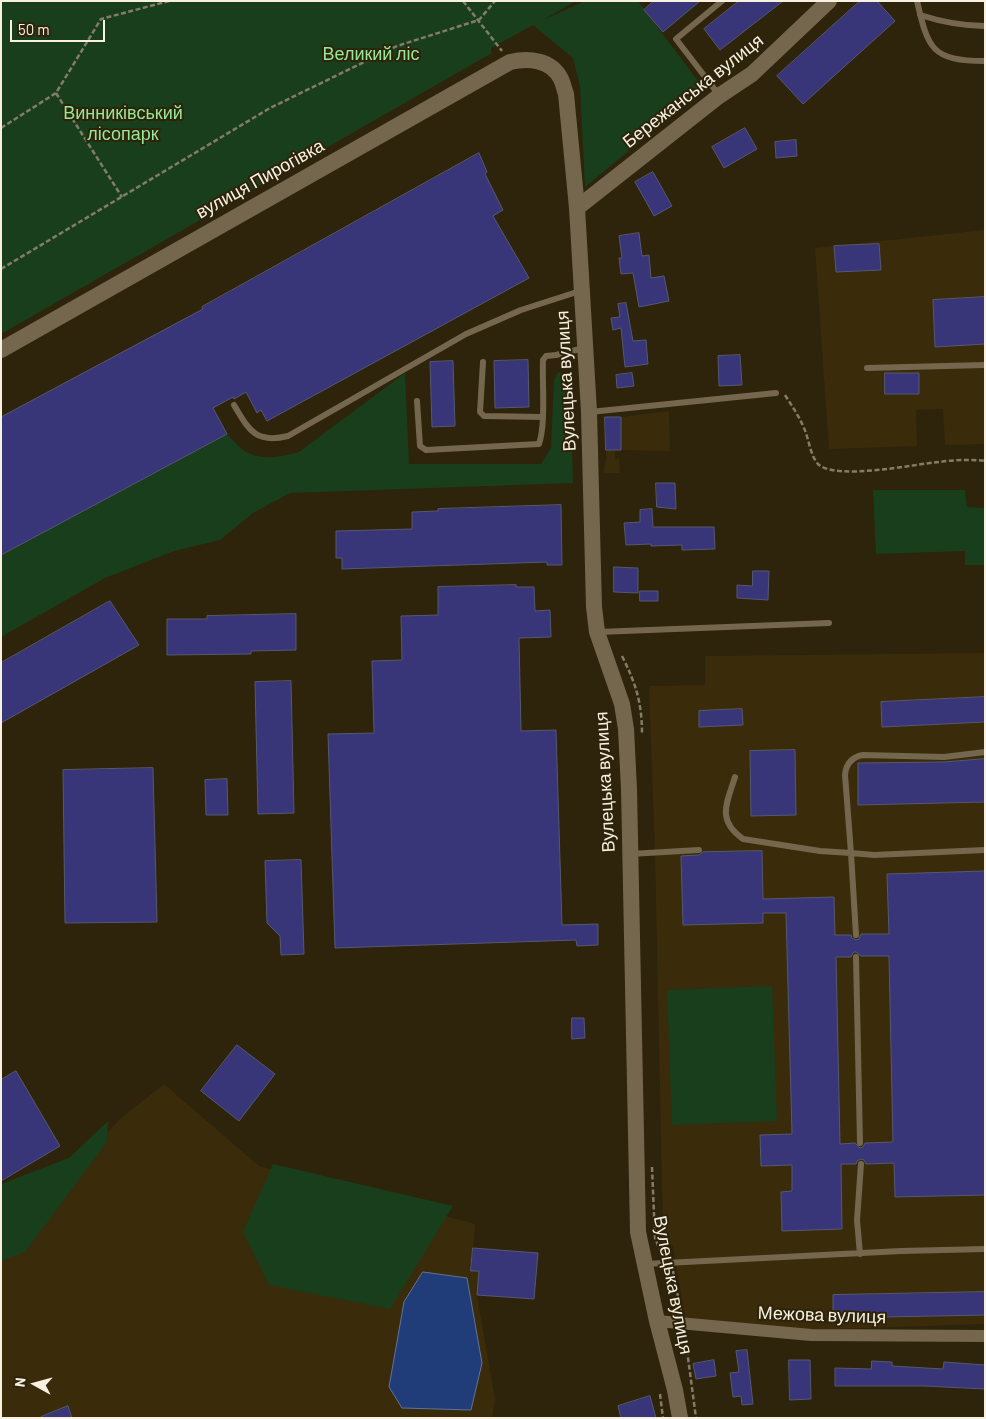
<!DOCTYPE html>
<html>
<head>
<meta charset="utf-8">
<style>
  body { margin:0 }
  #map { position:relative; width:986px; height:1419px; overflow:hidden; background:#2e230b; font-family:Barlow,sans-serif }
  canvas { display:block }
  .frame { position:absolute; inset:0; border:2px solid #f8f1e2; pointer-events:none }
  .north { position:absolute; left:10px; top:1359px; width:50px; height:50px; -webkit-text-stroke:4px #2e230b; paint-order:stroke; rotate:277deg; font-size:14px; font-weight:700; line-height:20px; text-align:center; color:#f8f1e2 }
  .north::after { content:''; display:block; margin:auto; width:18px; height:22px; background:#f8f1e2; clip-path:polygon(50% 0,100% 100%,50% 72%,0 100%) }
  .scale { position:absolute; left:10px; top:20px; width:95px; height:22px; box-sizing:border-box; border:2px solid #f8f1e2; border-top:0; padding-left:6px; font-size:15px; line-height:18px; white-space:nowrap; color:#f8f1e2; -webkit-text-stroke:4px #2e230b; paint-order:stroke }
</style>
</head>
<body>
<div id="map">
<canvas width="986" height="1419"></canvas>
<div class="frame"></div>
<div class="north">N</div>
<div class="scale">50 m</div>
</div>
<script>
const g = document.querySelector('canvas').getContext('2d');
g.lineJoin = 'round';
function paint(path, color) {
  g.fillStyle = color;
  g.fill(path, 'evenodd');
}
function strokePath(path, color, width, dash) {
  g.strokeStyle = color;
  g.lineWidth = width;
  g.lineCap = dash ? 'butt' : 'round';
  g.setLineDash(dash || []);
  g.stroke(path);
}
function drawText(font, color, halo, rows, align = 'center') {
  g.font = font + ' Barlow,sans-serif';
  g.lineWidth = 4;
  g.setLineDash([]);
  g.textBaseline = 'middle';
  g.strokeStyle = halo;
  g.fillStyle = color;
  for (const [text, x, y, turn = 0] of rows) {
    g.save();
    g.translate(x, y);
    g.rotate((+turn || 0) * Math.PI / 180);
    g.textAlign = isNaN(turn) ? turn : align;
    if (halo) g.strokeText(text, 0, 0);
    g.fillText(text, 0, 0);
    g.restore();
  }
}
paint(new Path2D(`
  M 985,230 L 985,444 L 945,445 L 943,409 L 916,410 L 917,446 L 829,449 L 815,248 Z
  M 669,411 L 670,451 L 615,450 L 615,459 L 619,459 L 620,473 L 603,473 L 606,459 L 605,417 L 621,417 Z
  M 985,653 L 985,1324 L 805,1330 L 685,1317 L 673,1246 L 666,1242 L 663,1233 L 655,853 L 649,686 L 705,685 L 705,656 Z
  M 164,1084 L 259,1166 L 475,1224 L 471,1270 L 479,1271 L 477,1295 L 495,1399 L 492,1418 L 1,1418 L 1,1236 L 26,1222 L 120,1119 Z`), '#3a2b0b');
paint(new Path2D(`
  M 1,1 L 576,1 L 543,20 L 585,1 L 638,1 L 704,89 L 585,187 L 580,86 L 573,58 L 533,25 L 491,48 L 492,53 L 1,334 Z
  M 558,372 L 570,374 L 573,483 L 290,493 L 253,513 L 220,540 L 174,551 L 105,578 L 1,637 L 1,555 L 227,434 C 233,440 241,450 248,453 C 264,461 284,456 299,452 L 405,373 L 409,464 L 541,464 L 551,448 L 554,381 Z
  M 873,490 L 965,490 L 967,507 L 985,508 L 985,565 L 965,565 L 965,551 L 876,554 Z
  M 772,986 L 777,1121 L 672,1125 L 667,990 Z
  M 108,1121 L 107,1142 L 25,1252 L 1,1261 L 1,1184 L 69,1158 Z
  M 273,1164 L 453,1206 L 390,1309 L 269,1285 L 243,1232 Z`), '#193e1c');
const water = new Path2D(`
  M 423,1272 L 467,1278 L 482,1363 L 471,1410 L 402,1408 L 389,1387 L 404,1302 Z`);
paint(water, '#213d79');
strokePath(water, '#627398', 1);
const building = new Path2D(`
  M 654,1 L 700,1 L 663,32 L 644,10 Z
  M 739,1 L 783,1 L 720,50 L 704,29 Z
  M 860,1 L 877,1 L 895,21 L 803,104 L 777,76 Z
  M 745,128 L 757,149 L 724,168 L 712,147 Z
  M 796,140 L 797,156 L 776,158 L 775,142 Z
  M 479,153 L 487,172 L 485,174 L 503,210 L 493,216 L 529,278 L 267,421 L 261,410 L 257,413 L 246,392 L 234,399 L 233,397 L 213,408 L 227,434 L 1,555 L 1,417 L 203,309 L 202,307 Z
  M 653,172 L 672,206 L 654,216 L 635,182 Z
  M 639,233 L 642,256 L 649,255 L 651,278 L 664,276 L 669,301 L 639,307 L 633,273 L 621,274 L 619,258 L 622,258 L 619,236 Z
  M 879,244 L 881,270 L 836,272 L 834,246 Z
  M 985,297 L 985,344 L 935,347 L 933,300 Z
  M 626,303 L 633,341 L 646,340 L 648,364 L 625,367 L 621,328 L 613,330 L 611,318 L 620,317 L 618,304 Z
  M 740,355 L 742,385 L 719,386 L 718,356 Z
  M 528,360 L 529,407 L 495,408 L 494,361 Z
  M 453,361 L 455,426 L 432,427 L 430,362 Z
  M 632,373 L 634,386 L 617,388 L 616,375 Z
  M 885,373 L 919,373 L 919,394 L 885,394 Z
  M 605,417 L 621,417 L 621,450 L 606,450 Z
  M 656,483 L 675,483 L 676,509 L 657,507 Z
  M 561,505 L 562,565 L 547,565 L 547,562 L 342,569 L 342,558 L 336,558 L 336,531 L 412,529 L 412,512 L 438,511 L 438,509 Z
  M 652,509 L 653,527 L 714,527 L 715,549 L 682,550 L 682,545 L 651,546 L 651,544 L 626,545 L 624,523 L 640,522 L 640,510 Z
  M 614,567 L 638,568 L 638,593 L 614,592 Z
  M 753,571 L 769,571 L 768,600 L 737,598 L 737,585 L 752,586 Z
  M 516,585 L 516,587 L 534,587 L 535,611 L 550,610 L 551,637 L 519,638 L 521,731 L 556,730 L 562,925 L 598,924 L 598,945 L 577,946 L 576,940 L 335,948 L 328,734 L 374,733 L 372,661 L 402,660 L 401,616 L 438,615 L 438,587 Z
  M 640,591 L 658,591 L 658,601 L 640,601 Z
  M 110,601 L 139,645 L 1,723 L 1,663 Z
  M 296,614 L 296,650 L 251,651 L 251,654 L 167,655 L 167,619 L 207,619 L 207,616 Z
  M 291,681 L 294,813 L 258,814 L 255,682 Z
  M 985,697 L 985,722 L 882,727 L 881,702 Z
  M 742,709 L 743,725 L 699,727 L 699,711 Z
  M 795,750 L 796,815 L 751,816 L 750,751 Z
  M 985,759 L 985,802 L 858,805 L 858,763 L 944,762 Z
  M 153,768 L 157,922 L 65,923 L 63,770 Z
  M 227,779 L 228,815 L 206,815 L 205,780 Z
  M 762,851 L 763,899 L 834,897 L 835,935 L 851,935 L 852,938 L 856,940 L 859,939 L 861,934 L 889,934 L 887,874 L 985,871 L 985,1195 L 895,1197 L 894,1163 L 866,1164 L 864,1160 L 861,1159 L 857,1161 L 856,1164 L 841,1164 L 842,1229 L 782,1231 L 781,1192 L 792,1191 L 792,1165 L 761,1166 L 760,1135 L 792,1134 L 786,913 L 763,913 L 763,923 L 683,925 L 681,856 L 699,855 L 703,852 ZM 856,952 L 861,956 L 889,956 L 893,1142 L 865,1143 L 863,1147 L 860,1148 L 855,1143 L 840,1144 L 836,957 L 851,957 L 853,953 Z
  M 301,860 L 304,954 L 281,955 L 280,936 L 267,923 L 265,861 Z
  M 572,1018 L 584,1018 L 585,1038 L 572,1039 Z
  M 237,1045 L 275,1074 L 239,1121 L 201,1091 Z
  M 16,1071 L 60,1146 L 1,1181 L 1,1080 Z
  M 473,1248 L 538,1253 L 534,1299 L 477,1295 L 479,1271 L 471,1271 Z
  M 985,1292 L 985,1315 L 833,1318 L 833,1295 Z
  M 747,1350 L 753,1404 L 742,1405 L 741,1396 L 733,1397 L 730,1373 L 739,1372 L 736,1351 Z
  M 714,1360 L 716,1376 L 696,1379 L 693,1364 Z
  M 789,1360 L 810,1360 L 811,1399 L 790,1400 Z
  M 872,1361 L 892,1362 L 892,1366 L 943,1369 L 944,1362 L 985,1365 L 985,1389 L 924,1386 L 835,1386 L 835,1368 L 871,1369 Z
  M 650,1396 L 656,1418 L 621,1418 L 618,1406 Z
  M 68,1406 L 72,1418 L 41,1418 L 41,1417 Z`);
paint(building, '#383678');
strokePath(building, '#565871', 1);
strokePath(new Path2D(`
  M 463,1 L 502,51
  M 56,93 L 122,197
  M 1,128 L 56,93 L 101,19 L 169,1
  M 1,269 L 270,108 L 397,46 L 479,20 L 495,1
  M 785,395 C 792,406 799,416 804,428 C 809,439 810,455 818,464 C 835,481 915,464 939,462 C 953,460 970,459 985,461
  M 622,656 C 636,684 642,703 642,734
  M 652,1167 L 655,1238 L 662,1255
  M 673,1271 L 681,1312
  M 685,1335 L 696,1418
  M 660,1394 L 663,1418`), '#857c68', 2.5, [5, 2.5]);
strokePath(new Path2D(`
  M 917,1 C 928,49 932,61 985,61
  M 920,15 C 942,22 962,26 985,26
  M 719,95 L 676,39 L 722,1
  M 483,362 L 480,412 L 484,416 L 542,417
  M 867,368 L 985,365
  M 417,401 L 420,446 L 426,450 L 539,444 C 546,423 542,384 543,360 L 546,356 L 556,355 L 584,348
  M 234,405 C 249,430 255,444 288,436 L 466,334 L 521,310 L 580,291
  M 590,412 L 776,393
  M 598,632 L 829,623
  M 985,752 L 944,757 L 863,755 C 852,757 846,763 845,775 L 851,853 L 874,855 L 985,850
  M 735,777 C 727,803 716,820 743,839 L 820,851 L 851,853 L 856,935
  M 630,854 L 699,850
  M 856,957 L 860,1143
  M 860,1254 L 857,1220 L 861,1164
  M 646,1264 L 901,1251 L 985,1249`), '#74674d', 6);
strokePath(new Path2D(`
  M 657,1321 L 811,1335 L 985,1336`), '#74674d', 12);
strokePath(new Path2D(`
  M 577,208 L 719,96 L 752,74 L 829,1
  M 1,350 L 510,62 C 528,58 551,59 561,79 C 563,83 564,89 566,94 L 577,208 L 589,412 L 594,607 L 597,632 L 622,704 L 626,729 L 629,789 L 638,1232 L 657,1321 L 675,1390 L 680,1418`), '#74674d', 16);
drawText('18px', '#94e998', '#2e230b', [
  ["Великий ліс",371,54],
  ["Винниківський",123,113],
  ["лісопарк",123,134]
]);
drawText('18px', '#f8f1e2', '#2e230b', [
  ["Бережанська вулиця",693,91,-38],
  ["вулиця Пирогівка",260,179,-29],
  ["Вулецька вулиця",566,381,-93],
  ["Вулецька вулиця",605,782,-93],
  ["Вулецька вулиця",673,1285,79],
  ["Межова вулиця",822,1315,2]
]);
</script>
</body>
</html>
